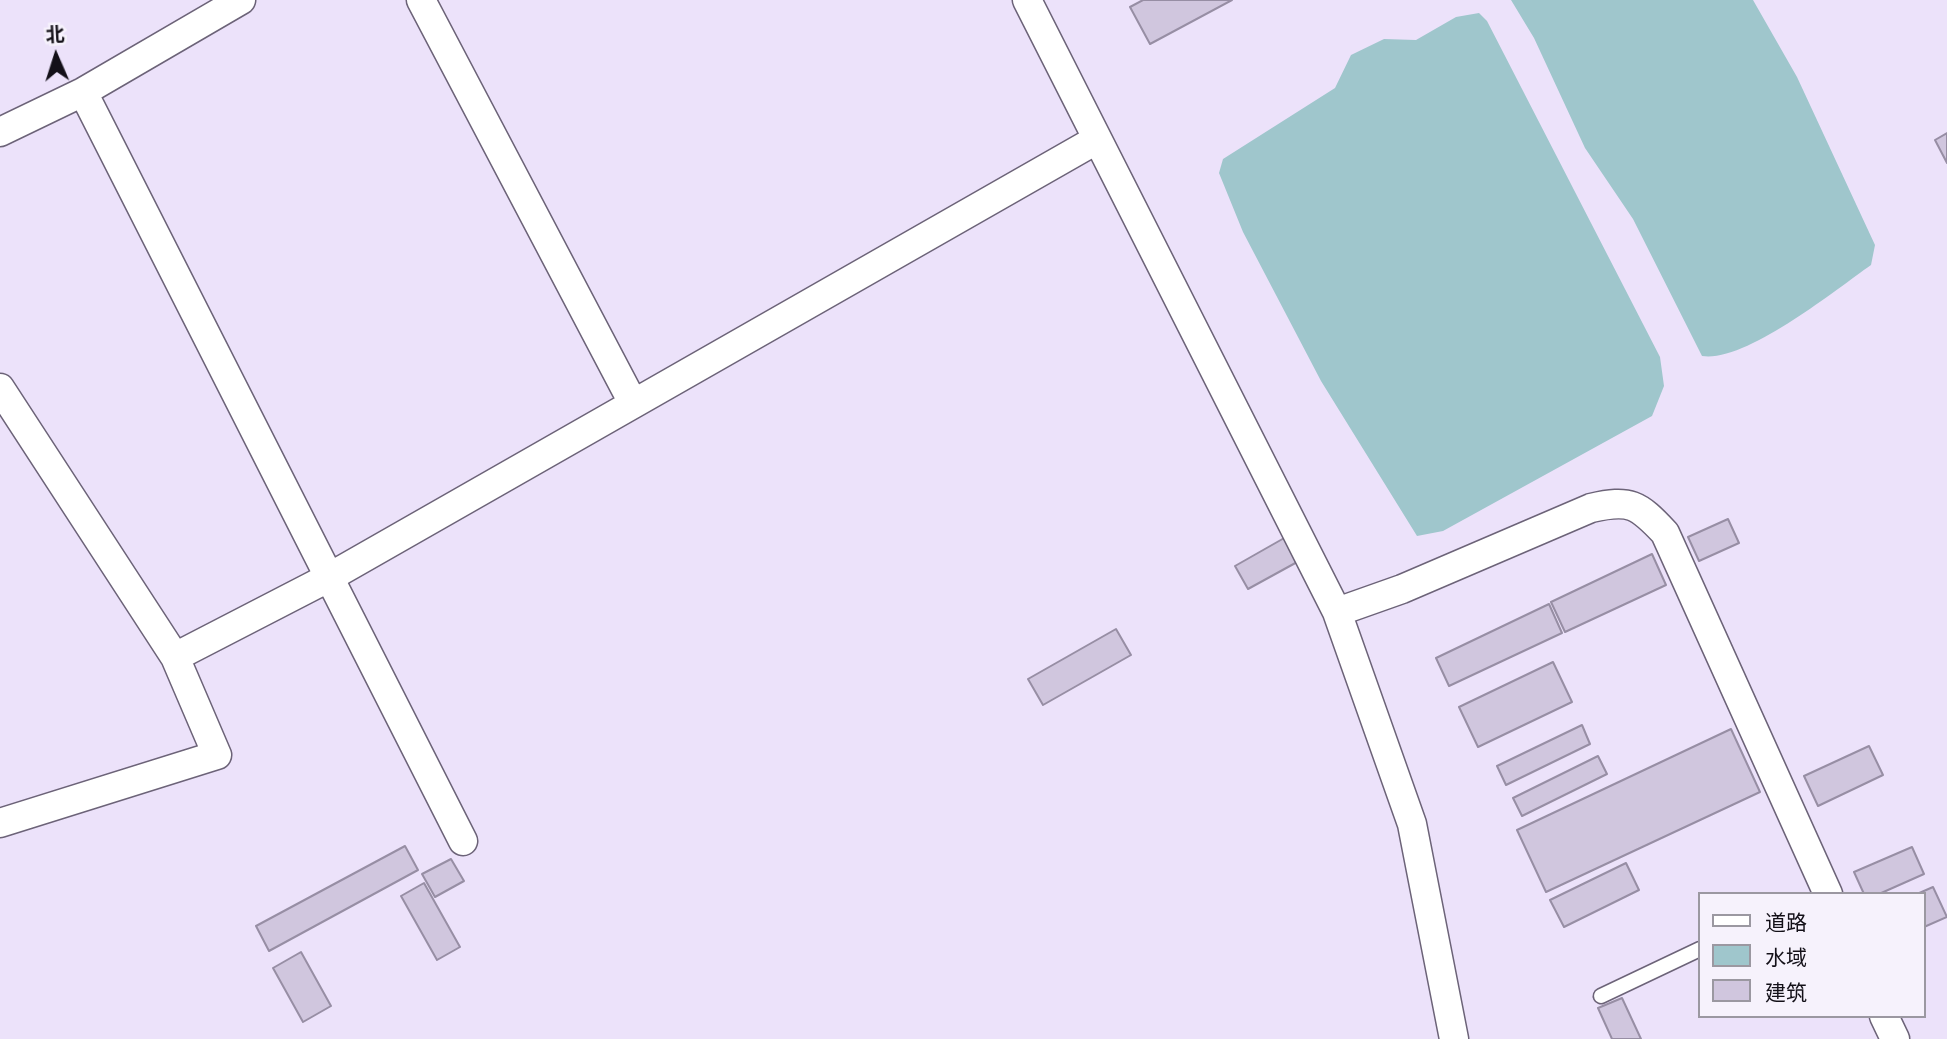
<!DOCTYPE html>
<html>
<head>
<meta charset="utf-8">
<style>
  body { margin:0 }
  #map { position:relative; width:1947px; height:1039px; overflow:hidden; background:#ece2fa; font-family:"Fira Sans","Noto Sans SC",sans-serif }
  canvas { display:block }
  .legend { position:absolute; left:1698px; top:892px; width:228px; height:126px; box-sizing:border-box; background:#f6f2fc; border:2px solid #9b98a1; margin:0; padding:9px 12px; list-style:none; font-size:21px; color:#131018 }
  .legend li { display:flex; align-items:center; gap:14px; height:35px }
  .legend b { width:35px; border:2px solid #9b98a1 }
  .north { position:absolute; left:21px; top:21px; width:70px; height:70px; -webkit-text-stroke:5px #f6f2fc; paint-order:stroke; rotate:357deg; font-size:19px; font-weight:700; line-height:28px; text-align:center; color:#131018 }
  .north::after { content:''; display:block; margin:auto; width:24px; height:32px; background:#131018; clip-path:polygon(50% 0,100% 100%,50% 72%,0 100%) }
</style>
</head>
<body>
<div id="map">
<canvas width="1947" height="1039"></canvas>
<ul class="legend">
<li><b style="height:9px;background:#fff"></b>道路</li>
<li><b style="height:19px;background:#9fc6cc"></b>水域</li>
<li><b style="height:19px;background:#d0c6de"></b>建筑</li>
</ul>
<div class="north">北</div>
</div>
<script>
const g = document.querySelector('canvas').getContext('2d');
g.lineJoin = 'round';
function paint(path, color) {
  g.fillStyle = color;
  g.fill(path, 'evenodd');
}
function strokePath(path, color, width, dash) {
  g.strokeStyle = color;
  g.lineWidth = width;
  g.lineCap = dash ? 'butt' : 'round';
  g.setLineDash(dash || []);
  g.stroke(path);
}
paint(new Path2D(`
  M 1511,0 L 1753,0 L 1797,77 L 1875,245 L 1871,265 C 1834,291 1745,363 1702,356 L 1633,219 L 1585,148 L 1534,38 Z
  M 1479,13 L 1487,21 L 1660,357 L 1664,386 L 1652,416 L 1443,531 L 1417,536 L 1321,381 L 1243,232 L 1219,173 L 1223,159 L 1335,88 L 1351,55 L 1384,39 L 1416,40 L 1456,17 Z`), '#9fc6cc');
const building = new Path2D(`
  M 1143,0 L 1232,0 L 1150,44 L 1130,7 Z
  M 1947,133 L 1947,163 L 1935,140 Z
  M 1728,519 L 1739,543 L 1699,561 L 1688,537 Z
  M 1286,537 L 1299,561 L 1248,589 L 1235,566 Z
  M 1652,554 L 1666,585 L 1565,632 L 1551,602 Z
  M 1549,604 L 1562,633 L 1449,686 L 1436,658 Z
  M 1116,629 L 1131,655 L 1043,705 L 1028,679 Z
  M 1553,662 L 1572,702 L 1478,747 L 1459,707 Z
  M 1582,725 L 1590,744 L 1506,785 L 1497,766 Z
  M 1731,729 L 1760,792 L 1546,892 L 1517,830 Z
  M 1869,746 L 1883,775 L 1818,806 L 1804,776 Z
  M 1598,756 L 1607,774 L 1522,816 L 1513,798 Z
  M 405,846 L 418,870 L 269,951 L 256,926 Z
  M 1912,847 L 1924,874 L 1879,894 L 1864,894 L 1854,872 Z
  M 451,859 L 464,881 L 435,897 L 422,874 Z
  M 1626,863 L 1639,890 L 1564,927 L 1550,900 Z
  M 424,883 L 460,947 L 437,960 L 401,896 Z
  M 1933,887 L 1947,917 L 1924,927 L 1924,894 L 1917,894 Z
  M 301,952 L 331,1006 L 303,1022 L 273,968 Z
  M 1622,998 L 1641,1039 L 1612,1039 L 1598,1008 Z`);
paint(building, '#d0c6de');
strokePath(building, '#978ea4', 2);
const service = new Path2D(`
  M 1601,996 L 1700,949`);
const minor = new Path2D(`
  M 421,0 L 633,403
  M 1027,0 L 1337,612 L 1402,589 L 1591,508 C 1630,499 1638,504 1665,533 L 1828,894
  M 83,92 L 463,841
  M 0,132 L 83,92 L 241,0
  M 0,388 L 175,657
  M 1337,612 L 1412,824 L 1454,1039
  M 0,823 L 217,755 L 175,657 L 328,578 L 1096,140
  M 1884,1016 L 1895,1039`);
strokePath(service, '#6c6378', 17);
strokePath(minor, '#6c6378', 31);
strokePath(service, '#fff', 14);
strokePath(minor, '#fff', 28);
</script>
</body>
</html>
